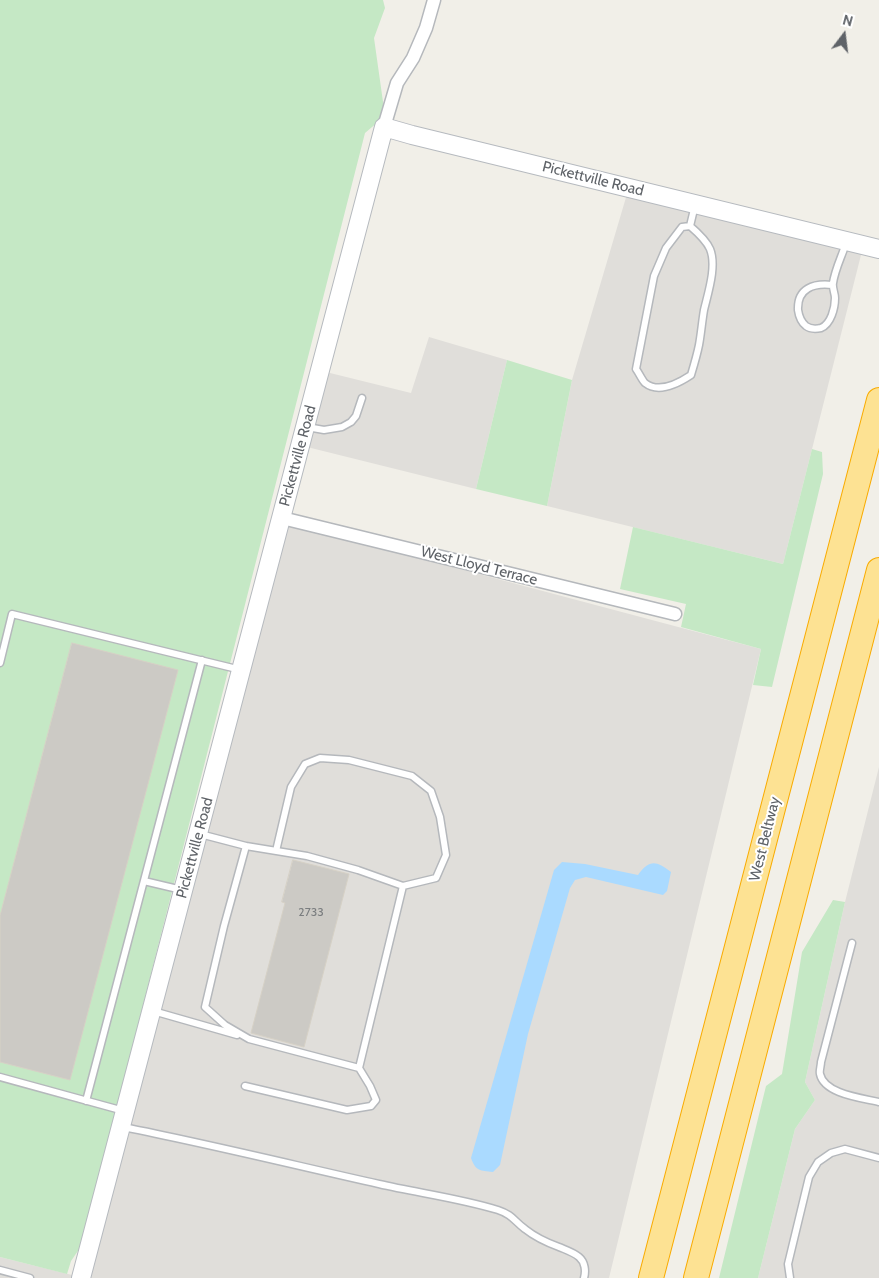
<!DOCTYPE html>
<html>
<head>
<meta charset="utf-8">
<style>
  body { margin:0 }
  #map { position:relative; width:879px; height:1278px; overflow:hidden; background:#f1efe8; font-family:Cabin,sans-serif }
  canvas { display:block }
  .north { position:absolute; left:819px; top:10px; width:50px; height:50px; -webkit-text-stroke:4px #fff; paint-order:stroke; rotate:15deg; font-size:14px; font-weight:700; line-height:20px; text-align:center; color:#5f6368 }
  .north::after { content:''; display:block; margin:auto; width:18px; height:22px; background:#5f6368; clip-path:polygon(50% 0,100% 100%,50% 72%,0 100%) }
</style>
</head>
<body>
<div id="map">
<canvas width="879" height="1278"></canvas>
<div class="north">N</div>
</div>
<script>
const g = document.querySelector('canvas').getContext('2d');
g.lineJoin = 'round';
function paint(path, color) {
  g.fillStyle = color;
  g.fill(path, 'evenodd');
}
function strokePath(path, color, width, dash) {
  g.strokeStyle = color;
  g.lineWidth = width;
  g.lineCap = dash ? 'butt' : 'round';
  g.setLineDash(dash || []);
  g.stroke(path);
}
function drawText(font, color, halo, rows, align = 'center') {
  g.font = font + ' Cabin,sans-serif';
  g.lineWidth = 4;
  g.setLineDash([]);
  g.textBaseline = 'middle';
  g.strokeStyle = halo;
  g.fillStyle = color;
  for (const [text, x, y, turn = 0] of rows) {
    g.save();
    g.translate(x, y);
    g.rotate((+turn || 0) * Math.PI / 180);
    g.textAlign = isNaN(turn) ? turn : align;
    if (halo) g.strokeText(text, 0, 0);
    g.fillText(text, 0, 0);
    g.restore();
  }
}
paint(new Path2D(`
  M 627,194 L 862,251 L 783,564 L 547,506 L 572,380 Z
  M 429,337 L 507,360 L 476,489 L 307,447 L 326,372 L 411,393 Z
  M 287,523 L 761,649 L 609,1278 L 87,1278 Z
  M 879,767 L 879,1278 L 758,1278 L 795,1129 L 815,1100 L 805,1082 L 845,902 Z
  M 0,1257 L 76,1276 L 76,1278 L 0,1278 Z`), '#e0deda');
paint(new Path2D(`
  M 0,0 L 383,0 L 385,8 L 374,38 L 385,116 L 365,133 L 82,1245 L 71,1261 L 67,1274 L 0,1257 Z
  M 507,360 L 572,380 L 547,506 L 476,489 Z
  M 812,449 L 822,452 L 823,474 L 772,687 L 753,685 L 761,649 L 681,627 L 686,604 L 620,589 L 633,527 L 783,564 Z
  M 833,900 L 845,902 L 805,1082 L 815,1100 L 795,1129 L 758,1278 L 719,1278 L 766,1086 L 782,1074 L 802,952 Z`), '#c5e8c5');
paint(new Path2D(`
  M 562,862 L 585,864 L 638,875 C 650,859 656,861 671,872 L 667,891 L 663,895 L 586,877 L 575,880 L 570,888 L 528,1034 L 500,1165 L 493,1172 C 480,1170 476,1172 471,1158 L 554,870 Z`), '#aadaff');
const building = new Path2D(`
  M 72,643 L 178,670 L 70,1080 L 0,1062 L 0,916 Z
  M 293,860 L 349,874 L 304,1047 L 251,1033 L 285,903 L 282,902 Z`);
paint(building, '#cccac5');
strokePath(building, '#d6d1c6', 1);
const lane = new Path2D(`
  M 690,226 L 682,227 L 666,248 L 654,276 L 636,369 C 639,373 642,380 645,383 C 659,394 679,383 691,375 C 694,365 697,355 699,345 C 701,334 702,322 704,310 C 708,293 717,266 710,249 C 706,240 697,232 690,226 L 695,205
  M 832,285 C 814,283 797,288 798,310 C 799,317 801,322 806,326 C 810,329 816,329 821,328 C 831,324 835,308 835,298 C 835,293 832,288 833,283 C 835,269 842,256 846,243
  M 307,427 L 324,430 L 342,427 L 351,422 L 356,416 L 362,398
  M 0,663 L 12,614 L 241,670
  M 200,834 L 246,846 L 307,856 L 358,870 L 403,886 L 359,1068 L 249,1039 L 225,1025 L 205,1007 L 224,926 L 246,846
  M 276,851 L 291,787 L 305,764 L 320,758 L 349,760 L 412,776 L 431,791 L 440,817 L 446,855 L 436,878 L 403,886
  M 144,881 L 182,890
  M 852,943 L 821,1062 C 821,1066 819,1071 820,1074 C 824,1094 862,1098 879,1102
  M 153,1011 L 237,1035
  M 0,1077 L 124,1111
  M 245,1086 L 347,1110 L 371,1106 L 376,1100 L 370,1086 L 359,1068
  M 86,1101 L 202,660
  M 123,1127 C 209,1144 294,1165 379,1184 C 418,1193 459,1198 498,1210 C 513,1215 514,1221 525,1229 C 535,1237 548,1243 559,1247 C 566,1250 573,1252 579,1257 C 585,1262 586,1271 584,1278
  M 0,1270 L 30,1278
  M 790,1278 L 788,1264 L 809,1177 L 818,1162 L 831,1153 L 845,1149 L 879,1158`);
const street = new Path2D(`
  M 384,127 L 397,83 L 413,58 L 426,28 L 434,0
  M 282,518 L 675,614`);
const secondary = new Path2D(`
  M 81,1278 L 384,127 L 412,135 L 879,249`);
const highway = new Path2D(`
  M 651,1278 L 879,400
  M 696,1278 L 879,570`);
strokePath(lane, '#b5b8bc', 9);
strokePath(street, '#b5b8bc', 15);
strokePath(secondary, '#b6babf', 20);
strokePath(highway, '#f9ab00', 26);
strokePath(lane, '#fff', 6);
strokePath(street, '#fff', 12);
strokePath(secondary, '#fff', 18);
strokePath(highway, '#fde293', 24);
drawText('12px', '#7a7d7f', null, [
  ["2733",311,912]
]);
drawText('15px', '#5f6368', '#fff', [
  ["Pickettville Road",593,179,14],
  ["Pickettville Road",298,456,-75],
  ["West Lloyd Terrace",479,566,14],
  ["West Beltway",765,839,-76],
  ["Pickettville Road",195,848,-75]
]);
</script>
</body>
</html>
